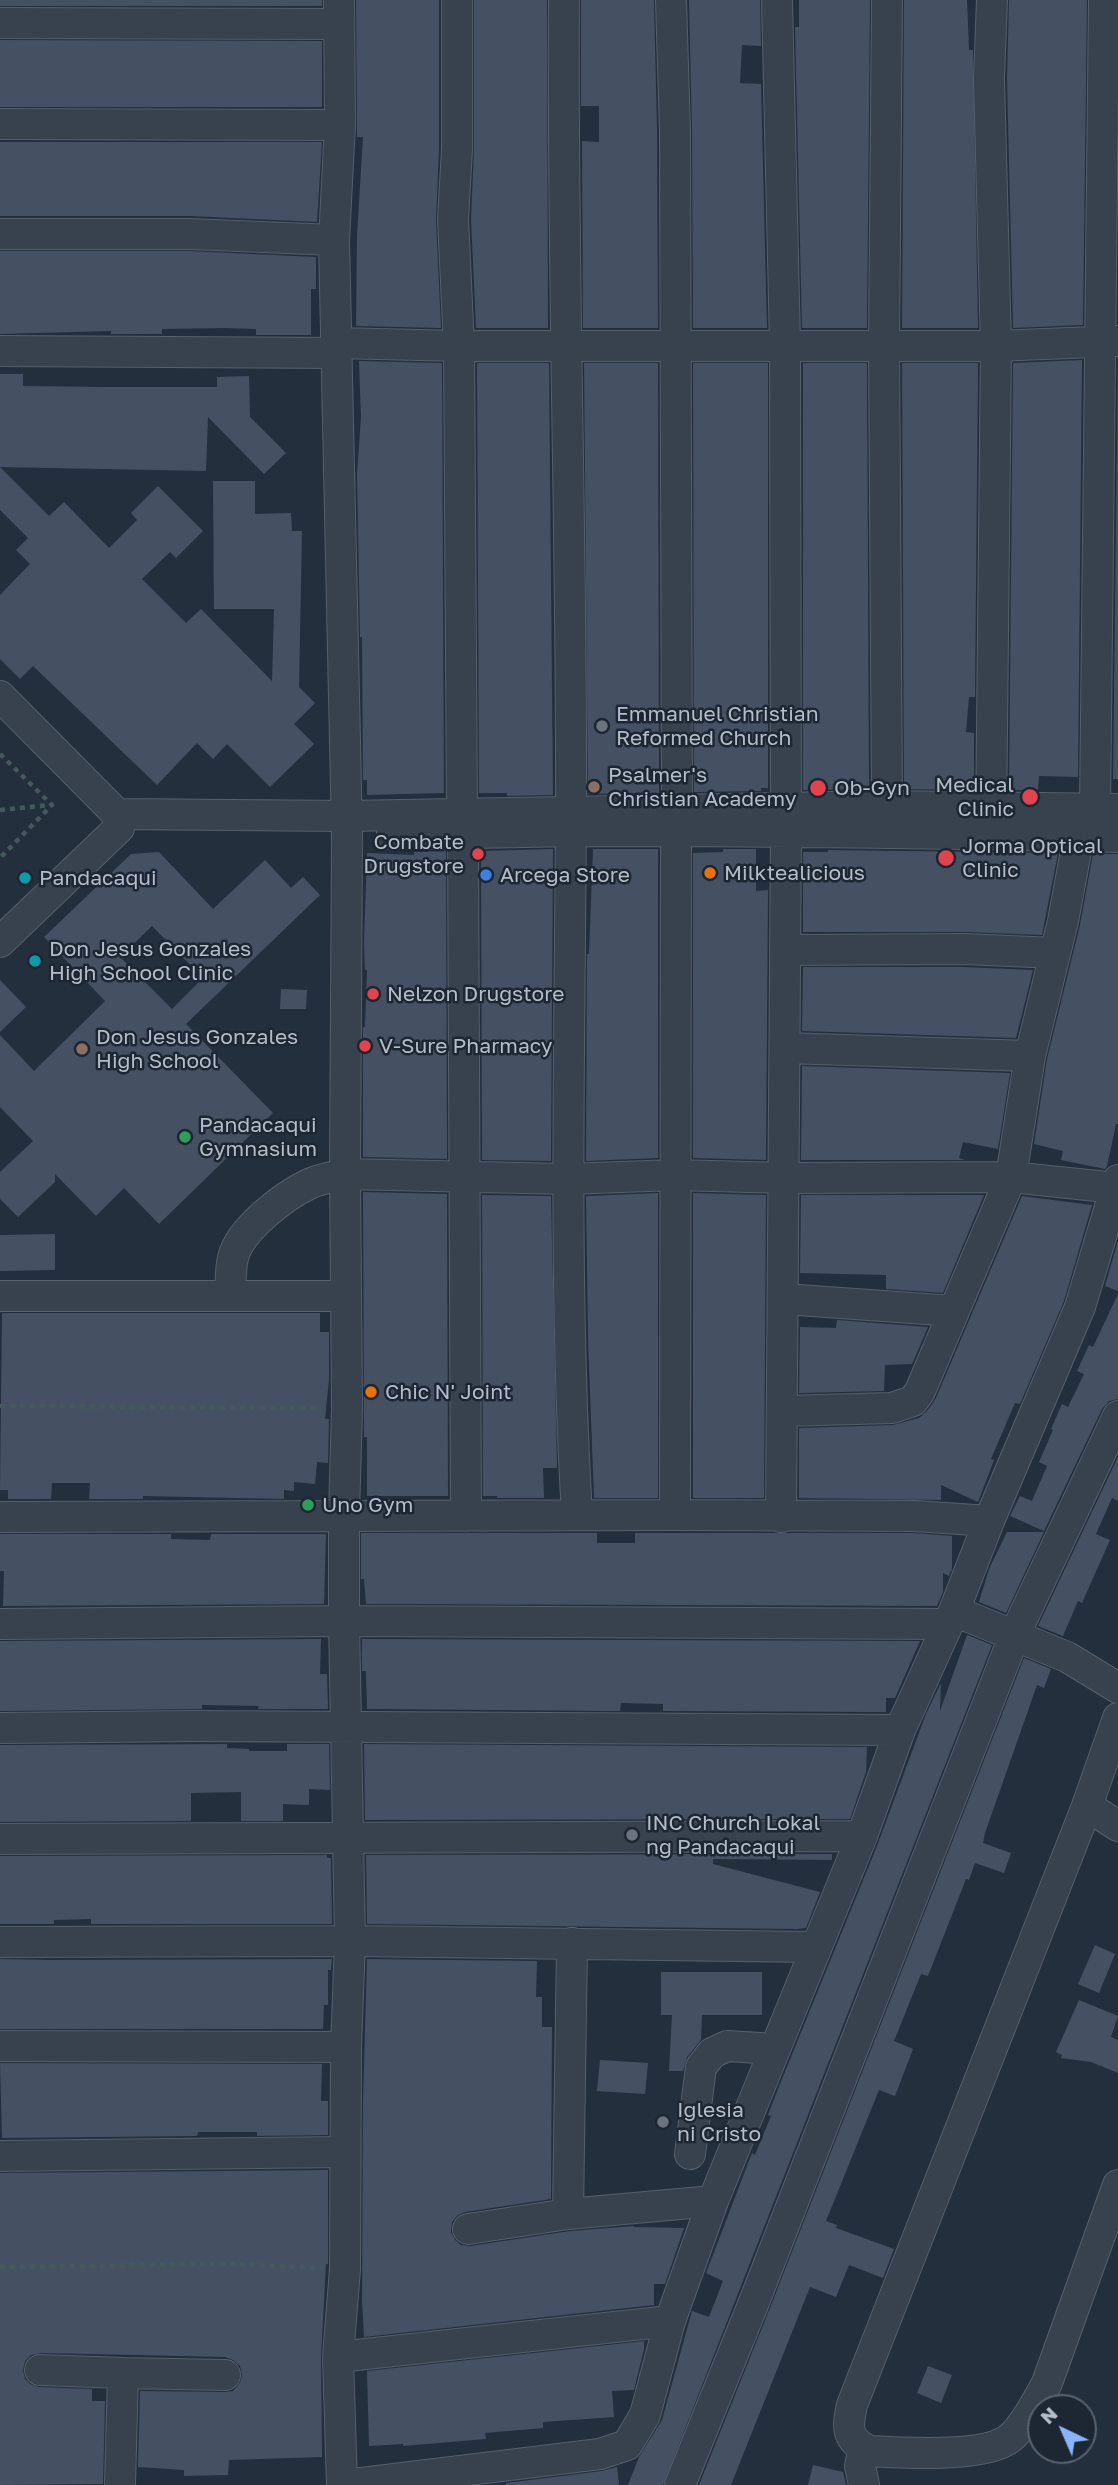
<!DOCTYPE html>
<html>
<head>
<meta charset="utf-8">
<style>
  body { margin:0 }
  #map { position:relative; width:1118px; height:2485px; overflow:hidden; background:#242f3e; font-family:"Golos Text",sans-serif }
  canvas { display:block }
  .north { position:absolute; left:1027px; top:2394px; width:70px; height:70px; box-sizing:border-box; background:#1d2633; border:2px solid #59626f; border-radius:50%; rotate:316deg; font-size:19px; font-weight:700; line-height:28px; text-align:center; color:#b4bcc9 }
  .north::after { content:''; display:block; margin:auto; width:24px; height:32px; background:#8ab4f8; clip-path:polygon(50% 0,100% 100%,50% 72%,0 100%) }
</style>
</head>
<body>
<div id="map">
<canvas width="1118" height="2485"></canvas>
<div class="north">N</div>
</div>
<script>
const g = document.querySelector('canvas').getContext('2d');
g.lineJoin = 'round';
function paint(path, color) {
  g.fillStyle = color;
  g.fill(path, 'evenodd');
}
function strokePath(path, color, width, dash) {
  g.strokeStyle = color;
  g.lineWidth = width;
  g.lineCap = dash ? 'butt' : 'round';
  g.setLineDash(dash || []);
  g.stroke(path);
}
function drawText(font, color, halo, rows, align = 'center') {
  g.font = font + ' "Golos Text",sans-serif';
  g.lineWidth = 5;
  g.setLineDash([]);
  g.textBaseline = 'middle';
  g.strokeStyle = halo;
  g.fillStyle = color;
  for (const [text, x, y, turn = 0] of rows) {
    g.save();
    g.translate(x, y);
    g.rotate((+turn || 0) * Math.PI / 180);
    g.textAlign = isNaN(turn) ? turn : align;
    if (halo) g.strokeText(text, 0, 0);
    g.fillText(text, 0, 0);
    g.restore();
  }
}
paint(new Path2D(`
  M 0,0 L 322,0 L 322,6 L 0,6 Z
  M 356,0 L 439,0 L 439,149 L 436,220 L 441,328 L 356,326 L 357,235 L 363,137 L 357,137 Z
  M 474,0 L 547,0 L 548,328 L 476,328 L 471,219 L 474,149 Z
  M 581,0 L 654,0 L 657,132 L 658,328 L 583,328 L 582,141 L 599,142 L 599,106 L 581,106 Z
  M 689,0 L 760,0 L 761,46 L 742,45 L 740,83 L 761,84 L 767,328 L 693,328 L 692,131 Z
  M 799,0 L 870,0 L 867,328 L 802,328 L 795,27 L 799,27 Z
  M 904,0 L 967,0 L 969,50 L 973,50 L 978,328 L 902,328 Z
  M 1009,0 L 1087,0 L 1083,325 L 1013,328 L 1007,79 Z
  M 0,40 L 322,41 L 322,107 L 0,107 Z
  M 0,142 L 322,142 L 317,222 L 190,216 L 0,216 Z
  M 0,251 L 190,251 L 316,257 L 316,289 L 311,289 L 311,335 L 256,335 L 256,329 L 224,328 L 162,329 L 162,334 L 111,334 L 111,331 L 0,334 Z
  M 1118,358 L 1118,779 L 1113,779 Z
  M 1082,360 L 1078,777 L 1039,776 L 1038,790 L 1009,790 L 1013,363 Z
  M 359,361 L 442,363 L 444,793 L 367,795 L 367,780 L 363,780 L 362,637 L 360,637 L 357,474 L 361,417 Z
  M 477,363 L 549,363 L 553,795 L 507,796 L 507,793 L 479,793 Z
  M 584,363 L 658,363 L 659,793 L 588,794 Z
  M 693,363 L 768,363 L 768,788 L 761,788 L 761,791 L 694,792 Z
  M 803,363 L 867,363 L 869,789 L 803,790 Z
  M 902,363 L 978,363 L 975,697 L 969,697 L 966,732 L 974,733 L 974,790 L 904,789 Z
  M 0,374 L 23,374 L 23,386 L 105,387 L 217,387 L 217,377 L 249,376 L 250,417 L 286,453 L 264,474 L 208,417 L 206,471 L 0,467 Z
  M 0,467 L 49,516 L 64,502 L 109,548 L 137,520 L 131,513 L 158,486 L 203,531 L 176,558 L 170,552 L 142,579 L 186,623 L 201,609 L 272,681 L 274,609 L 214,609 L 213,481 L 255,481 L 255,514 L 291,513 L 292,531 L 302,531 L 299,687 L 315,703 L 294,724 L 314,744 L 270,787 L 227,744 L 213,759 L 197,743 L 157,785 L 33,666 L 20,679 L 0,659 L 0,595 L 30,564 L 16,550 L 28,538 L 0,510 Z
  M 553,849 L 551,1161 L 482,1160 L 481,851 Z
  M 593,849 L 658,849 L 658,1158 L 586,1161 L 587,954 L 589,954 Z
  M 723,849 L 756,849 L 756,891 L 768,890 L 766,1160 L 693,1158 L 693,853 L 723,852 Z
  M 828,850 L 1058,853 L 1042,935 L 965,932 L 803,932 L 803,852 L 828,852 Z
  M 446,851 L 447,1159 L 363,1157 L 363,1027 L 365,1027 L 367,970 L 365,970 L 364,943 L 367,853 L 414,855 L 414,852 Z
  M 159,852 L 213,909 L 265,860 L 291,888 L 303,877 L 320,895 L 186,1024 L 273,1113 L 159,1224 L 124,1188 L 96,1216 L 55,1174 L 55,1182 L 18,1217 L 0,1199 L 0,1172 L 33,1141 L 0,1107 L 0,1035 L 34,1071 L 105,1001 L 44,937 L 131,854 ZM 152,926 L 203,978 L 172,1009 L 120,957 Z
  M 1093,854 L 1118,854 L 1118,1124 L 1116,1124 L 1107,1166 L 1105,1169 L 1061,1160 L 1063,1151 L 1034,1144 L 1047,1059 L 1080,925 Z
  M 803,967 L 964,967 L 1033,970 L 1016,1038 L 802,1031 Z
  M 0,980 L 26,1007 L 0,1032 Z
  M 281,989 L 307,990 L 306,1009 L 280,1009 Z
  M 802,1066 L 1010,1073 L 998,1149 L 963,1142 L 959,1158 L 965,1160 L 801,1160 Z
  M 363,1192 L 447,1194 L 448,1496 L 367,1496 L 367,1437 L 364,1437 Z
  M 658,1193 L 658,1498 L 594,1498 L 588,1338 L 586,1196 Z
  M 693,1193 L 766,1195 L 764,1498 L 693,1498 Z
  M 482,1195 L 551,1196 L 557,1468 L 543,1468 L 544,1498 L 497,1498 L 497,1496 L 483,1496 Z
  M 801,1195 L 984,1195 L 943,1293 L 886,1289 L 886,1275 L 800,1273 Z
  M 1022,1196 L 1092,1205 L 1064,1301 L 1020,1404 L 1015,1403 L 991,1459 L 994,1460 L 978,1502 L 941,1485 L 941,1500 L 799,1498 L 799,1428 L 893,1425 L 919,1418 L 927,1411 L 936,1398 Z
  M 55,1234 L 55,1270 L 0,1271 L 0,1235 Z
  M 1118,1241 L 1118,1291 L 1105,1286 Z
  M 1118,1294 L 1118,1399 L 1109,1401 L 1102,1409 L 1044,1531 L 1010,1516 L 1020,1496 L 1032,1501 L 1047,1466 L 1039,1462 L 1053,1430 L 1051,1429 L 1062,1404 L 1068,1407 L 1084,1374 L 1077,1371 L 1089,1345 L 1093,1347 Z
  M 2,1313 L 320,1313 L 320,1332 L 329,1332 L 329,1380 L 325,1419 L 329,1419 L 328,1463 L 317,1462 L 315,1484 L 294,1482 L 294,1491 L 284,1490 L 284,1499 L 143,1496 L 143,1499 L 89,1499 L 90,1483 L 52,1483 L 51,1499 L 8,1499 L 8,1490 L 0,1490 Z
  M 837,1320 L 928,1327 L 912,1364 L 885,1365 L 884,1391 L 799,1393 L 800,1327 L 836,1328 Z
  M 1118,1457 L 1118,1501 L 1112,1498 L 1096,1534 L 1110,1540 L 1082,1603 L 1078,1601 L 1063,1636 L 1038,1626 Z
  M 1007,1532 L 1044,1532 L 1006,1613 L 979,1602 L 989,1569 Z
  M 361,1533 L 597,1533 L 597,1543 L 635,1543 L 635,1533 L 914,1533 L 952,1536 L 952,1569 L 949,1576 L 943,1573 L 943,1592 L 937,1606 L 366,1604 L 364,1579 L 361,1579 Z
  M 0,1534 L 171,1534 L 171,1539 L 210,1540 L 211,1534 L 326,1534 L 324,1604 L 3,1606 L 4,1571 L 0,1571 Z
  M 967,1635 L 992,1645 L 663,2485 L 628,2485 L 639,2457 L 662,2420 L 692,2311 L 709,2317 L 723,2281 L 706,2273 L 752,2153 L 755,2155 L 771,2116 L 768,2115 L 780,2084 L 877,1846 L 926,1714 L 941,1683 L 940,1711 Z
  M 321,1639 L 320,1674 L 327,1674 L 328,1709 L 258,1709 L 259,1706 L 202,1705 L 202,1709 L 0,1711 L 0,1641 Z
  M 362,1639 L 920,1641 L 895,1698 L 886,1698 L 886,1712 L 867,1712 L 663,1711 L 663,1704 L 621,1703 L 620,1711 L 367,1709 L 366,1671 L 362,1671 Z
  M 1024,1658 L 1051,1669 L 1044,1688 L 1037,1685 L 985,1833 L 983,1843 L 1011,1853 L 1004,1873 L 975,1863 L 969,1880 L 966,1879 L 928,1976 L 921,1974 L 894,2041 L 913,2049 L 895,2096 L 879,2090 L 826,2221 L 837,2225 L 836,2228 L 894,2249 L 883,2278 L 849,2265 L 836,2297 L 810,2287 L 731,2485 L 699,2485 L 770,2308 Z
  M 227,1744 L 227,1748 L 249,1749 L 249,1751 L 287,1751 L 287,1744 L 329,1744 L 330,1790 L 309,1789 L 309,1805 L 283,1804 L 283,1821 L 241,1821 L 241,1792 L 191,1793 L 191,1821 L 0,1822 L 0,1745 Z
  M 364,1744 L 867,1747 L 866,1772 L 850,1819 L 365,1820 Z
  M 832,1854 L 832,1860 L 713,1859 L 713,1864 L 820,1892 L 806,1928 L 797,1929 L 367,1924 L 366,1855 Z
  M 327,1855 L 327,1858 L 331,1858 L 332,1924 L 91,1924 L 91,1919 L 54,1920 L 54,1924 L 0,1924 L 0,1856 Z
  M 1095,1945 L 1115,1954 L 1099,1993 L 1078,1984 Z
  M 0,1959 L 53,1960 L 332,1959 L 331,1970 L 328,1970 L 328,2005 L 324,2005 L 323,2029 L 0,2029 Z
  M 367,1959 L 537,1961 L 536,1997 L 542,1997 L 542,2027 L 552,2027 L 551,2199 L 465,2212 L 458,2215 L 452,2222 L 451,2232 L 455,2240 L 461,2245 L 470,2246 L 570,2231 L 634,2226 L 634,2227 L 684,2228 L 665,2284 L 654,2284 L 654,2305 L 364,2337 L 362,2300 L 363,2102 Z
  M 661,1972 L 762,1972 L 762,2015 L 702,2015 L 701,2040 L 687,2057 L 683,2071 L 669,2071 L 672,2015 L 661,2015 Z
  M 1079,2000 L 1118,2016 L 1111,2037 L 1118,2040 L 1118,2073 L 1091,2062 L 1061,2058 L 1062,2055 L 1056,2052 Z
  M 600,2060 L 648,2063 L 645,2094 L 597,2091 Z
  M 0,2063 L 322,2064 L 321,2101 L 328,2101 L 328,2135 L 257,2136 L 257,2132 L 198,2132 L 197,2136 L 2,2138 Z
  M 328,2170 L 328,2264 L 326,2264 L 321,2357 L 322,2457 L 229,2460 L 228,2475 L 184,2476 L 184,2470 L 138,2467 L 140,2391 L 225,2392 L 233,2391 L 240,2383 L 242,2375 L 240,2366 L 233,2360 L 225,2357 L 41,2353 L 31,2355 L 25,2361 L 23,2370 L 25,2379 L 30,2384 L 39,2387 L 92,2389 L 92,2401 L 105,2401 L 103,2484 L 0,2485 L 0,2173 Z
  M 644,2341 L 644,2349 L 634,2390 L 612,2391 L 614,2417 L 543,2422 L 543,2428 L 485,2433 L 486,2439 L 403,2446 L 403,2444 L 369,2446 L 367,2371 Z
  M 928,2366 L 952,2375 L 941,2403 L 917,2393 Z
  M 813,2465 L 843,2472 L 846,2485 L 808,2485 Z
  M 617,2467 L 619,2485 L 506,2485 L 506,2483 L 602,2471 Z`), '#455162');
const minor = new Path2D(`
  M 339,0 L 340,125 L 334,240 L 347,833 L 345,1174 L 347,1408 L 344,1515 L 344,1621 L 350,1941 L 346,2047 L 345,2269 L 338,2357 L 342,2485
  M 457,0 L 457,149 L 453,219 L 459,346 L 462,813
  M 564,0 C 562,269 572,538 571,807 C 570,1043 563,1279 577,1515
  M 671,0 L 675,132 L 677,808
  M 777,0 L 785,344 L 786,832 L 781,1517
  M 0,23 L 339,24
  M 0,124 L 340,125
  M 0,234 L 190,234 L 334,240
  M 337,343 L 459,346 L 996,346 L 1117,341
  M 0,351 L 337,353
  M 0,696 L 117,814 L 119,828 L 0,942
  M 887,806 L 884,344 L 887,0
  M 1095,809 L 1104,0
  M 117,814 L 347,816 L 887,806 L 1118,809
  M 991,825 L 996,346 L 989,79 L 992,0
  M 392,834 C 456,835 519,831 583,831 C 761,831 940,833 1118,837
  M 463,835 L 466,1516
  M 786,950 L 964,949 L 1055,953
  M 785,1048 L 1030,1056
  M 0,1296 L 346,1296
  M 230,1296 C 231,1284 230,1270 233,1258 C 239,1230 284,1196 309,1184 C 320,1179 333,1177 345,1174 L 567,1179 L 675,1175 L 785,1178 L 1011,1177 L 1116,1188
  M 784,1299 L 954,1311
  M 782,1411 L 892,1408 L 913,1401 L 920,1391 L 1011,1177 L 1030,1056 L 1063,921 L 1079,835
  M 675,1515 L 676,831
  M 0,1517 L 675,1515 L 915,1516 L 989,1521
  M 954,1611 L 1067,1657 L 1118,1688
  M 0,1624 L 344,1621 L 948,1624
  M 1118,1718 L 1087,1806 L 852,2405 C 847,2428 846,2439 869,2451 C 902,2453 986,2458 1010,2438 C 1025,2426 1038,2399 1047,2383 L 1118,2185
  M 0,1728 L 193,1726 L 900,1730
  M 1087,1806 L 1118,1826
  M 0,1839 L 862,1836
  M 0,1942 L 350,1941 L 816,1947
  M 0,2046 L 346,2047
  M 690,2154 L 701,2067 L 712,2053 L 727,2046 L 775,2049
  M 0,2156 L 345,2152
  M 568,2214 L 572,1943
  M 468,2229 L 568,2214 L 713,2201
  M 338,2357 L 670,2321
  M 40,2370 L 123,2373 L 120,2485
  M 123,2373 L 225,2375
  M 345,2485 L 600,2454 L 627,2445 L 645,2415 L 670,2321 L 713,2201 L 862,1836 L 900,1730 L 954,1611 L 989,1521 L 1080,1307 L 1118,1180
  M 680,2485 L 754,2302 L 1015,1634 L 1118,1416
  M 864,2485 L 860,2466 L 864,2448`);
strokePath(minor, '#565f6c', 32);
strokePath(new Path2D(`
  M 0,754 L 52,805 L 0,858
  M 0,810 L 51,805
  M 0,1406 L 321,1408
  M 0,2267 L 234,2264 L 321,2268`), '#44595c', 4.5, [5, 5]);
strokePath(minor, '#38414e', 30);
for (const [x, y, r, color] of [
  [602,726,7,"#6b7280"],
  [594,787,7,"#8d6e63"],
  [818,788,9,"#e0444e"],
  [1030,797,9,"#e0444e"],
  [478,854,7,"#e0444e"],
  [946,858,9,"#e0444e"],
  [710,873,7,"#e8710a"],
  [486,875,7,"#3f7fe0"],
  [25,878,7,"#0f9aa8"],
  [35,961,7,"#0f9aa8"],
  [373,994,7,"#e0444e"],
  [365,1046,7,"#e0444e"],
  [82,1049,7,"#8d6e63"],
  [185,1137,7,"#2e9e5b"],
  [371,1392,7,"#e8710a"],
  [308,1505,7,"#2e9e5b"],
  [632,1835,7,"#6b7280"],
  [663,2122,7,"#6b7280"]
]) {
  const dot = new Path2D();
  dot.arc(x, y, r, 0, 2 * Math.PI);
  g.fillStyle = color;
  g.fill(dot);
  strokePath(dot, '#1d2633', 2.5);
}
drawText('21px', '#b4bcc9', '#1d2633', [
  ["Emmanuel Christian",616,714],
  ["Reformed Church",616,738],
  ["Psalmer's",608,775],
  ["Christian Academy",608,799],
  ["Medical",1014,785,"right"],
  ["Clinic",1014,809,"right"],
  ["Ob-Gyn",834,788],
  ["Combate",464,842,"right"],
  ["Drugstore",464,866,"right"],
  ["Jorma Optical",962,846],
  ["Clinic",962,870],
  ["Milktealicious",724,873],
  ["Arcega Store",500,875],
  ["Pandacaqui",39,878],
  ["Don Jesus Gonzales",49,949],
  ["High School Clinic",49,973],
  ["Nelzon Drugstore",387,994],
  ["Don Jesus Gonzales",96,1037],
  ["High School",96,1061],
  ["V-Sure Pharmacy",379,1046],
  ["Pandacaqui",199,1125],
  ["Gymnasium",199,1149],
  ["Chic N' Joint",385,1392],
  ["Uno Gym",322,1505],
  ["INC Church Lokal",646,1823],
  ["ng Pandacaqui",646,1847],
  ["Iglesia",677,2110],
  ["ni Cristo",677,2134]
], 'left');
</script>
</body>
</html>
